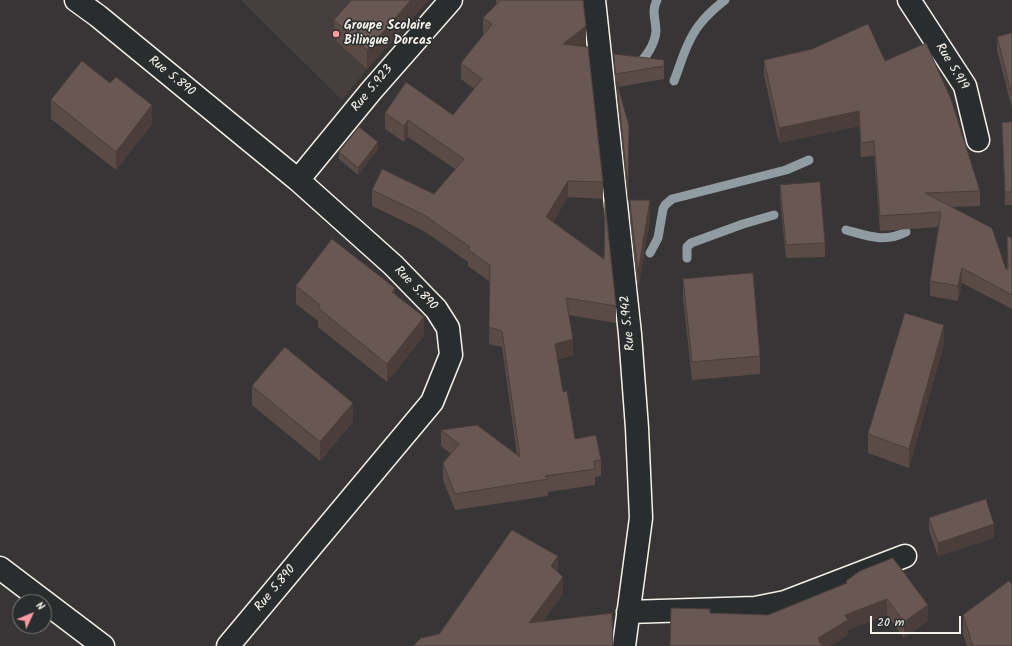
<!DOCTYPE html>
<html>
<head>
<meta charset="utf-8">
<style>
  body { margin:0 }
  #map { position:relative; width:1012px; height:646px; overflow:hidden; background:#373535; font-family:Kalam,sans-serif }
  canvas { display:block }
  .north { position:absolute; left:12px; top:594px; width:40px; height:40px; box-sizing:border-box; background:#2a2d2e; border:1px solid #7b7b78; border-radius:50%; rotate:46deg; font-size:11px; font-weight:700; line-height:16px; text-align:center; color:#f4f1e8 }
  .north::after { content:''; display:block; margin:auto; width:14px; height:18px; background:#ff9aa2; clip-path:polygon(50% 0,100% 100%,50% 72%,0 100%) }
  .scale { position:absolute; left:870px; top:616px; width:91px; height:18px; box-sizing:border-box; border:2px solid #f4f1e8; border-top:0; padding-left:5px; font-size:12px; line-height:14px; white-space:nowrap; color:#f4f1e8; -webkit-text-stroke:3px #2a2d2e; paint-order:stroke }
</style>
</head>
<body>
<div id="map">
<canvas width="1012" height="646"></canvas>
<div class="north">N</div>
<div class="scale">20 m</div>
</div>
<script>
const g = document.querySelector('canvas').getContext('2d');
g.lineJoin = 'round';
function paint(path, color) {
  g.fillStyle = color;
  g.fill(path, 'evenodd');
}
function strokePath(path, color, width, dash) {
  g.strokeStyle = color;
  g.lineWidth = width;
  g.lineCap = dash ? 'butt' : 'round';
  g.setLineDash(dash || []);
  g.stroke(path);
}
function drawText(font, color, halo, rows, align = 'center') {
  g.font = font + ' Kalam,sans-serif';
  g.lineWidth = 3;
  g.setLineDash([]);
  g.textBaseline = 'middle';
  g.strokeStyle = halo;
  g.fillStyle = color;
  for (const [text, x, y, turn = 0] of rows) {
    g.save();
    g.translate(x, y);
    g.rotate((+turn || 0) * Math.PI / 180);
    g.textAlign = isNaN(turn) ? turn : align;
    if (halo) g.strokeText(text, 0, 0);
    g.fillText(text, 0, 0);
    g.restore();
  }
}
paint(new Path2D(`
  M 241,0 L 428,0 L 367,69 L 342,100 Z`), '#463f3e');
strokePath(new Path2D(`
  M 636,66 C 646,58 655,44 656,31 C 656,20 651,11 657,0
  M 674,81 C 681,63 687,40 700,24 C 707,15 716,7 725,0
  M 846,230 C 868,236 884,243 906,232
  M 650,253 L 658,238 L 663,209 L 665,205 L 672,199 L 786,170 L 809,160
  M 687,258 L 687,247 L 691,243 L 743,224 L 774,215`), '#919ca2', 9);
const minor = new Path2D(`
  M 76,0 L 98,16 L 298,180 L 393,265 L 436,309 L 448,328 L 451,355 L 432,402 L 228,646
  M 594,0 L 630,334 L 637,428 L 641,518 L 624,646
  M 909,0 L 965,86 L 978,140
  M 298,180 L 371,91 L 451,0
  M 0,568 L 103,646
  M 628,612 L 755,608 L 785,602 L 905,556`);
strokePath(minor, '#f4f1e8', 25);
strokePath(minor, '#2a2d2e', 22);
paint(new Path2D(`
  M 428,0 L 367,69 L 334,39 L 334,20 Z
  M 496,0 L 583,0 L 586,43 L 581,46 L 603,182 L 603,199 L 568,197 L 553,222 L 616,306 L 616,323 L 569,315 L 573,355 L 557,360 L 563,392 L 575,439 L 601,460 L 601,476 L 595,477 L 595,485 L 548,492 L 548,496 L 455,510 L 443,480 L 443,463 L 451,454 L 441,446 L 441,430 L 517,455 L 502,347 L 489,344 L 490,282 L 468,266 L 468,262 L 424,231 L 372,206 L 372,190 L 434,194 L 455,169 L 408,137 L 404,142 L 385,129 L 385,113 L 453,115 L 474,89 L 461,79 L 461,63 L 483,35 L 483,18 L 496,5 Z
  M 1012,33 L 1012,109 L 997,50 L 997,37 Z
  M 614,54 L 664,60 L 664,79 L 618,87 L 629,126 L 628,202 L 617,95 L 617,87 L 616,87 L 614,67 Z
  M 764,60 L 885,61 L 980,191 L 980,206 L 951,207 L 1006,269 L 1007,269 L 1007,236 L 1012,238 L 1012,309 L 962,283 L 958,301 L 930,296 L 930,281 L 939,227 L 880,231 L 874,156 L 861,157 L 859,126 L 779,143 L 764,75 Z
  M 51,100 L 152,124 L 116,170 L 51,119 Z
  M 1012,122 L 1012,205 L 1005,205 L 1002,123 Z
  M 378,149 L 358,175 L 339,159 L 339,152 Z
  M 780,185 L 825,243 L 825,257 L 786,258 L 780,199 Z
  M 630,200 L 650,219 L 638,291 L 630,219 Z
  M 683,279 L 760,356 L 760,374 L 692,380 L 683,298 Z
  M 296,286 L 395,295 L 424,336 L 387,382 L 318,327 L 318,321 L 296,304 Z
  M 944,344 L 909,468 L 868,453 L 868,434 Z
  M 252,386 L 353,422 L 320,461 L 252,405 Z
  M 929,518 L 994,538 L 938,556 L 929,531 Z
  M 860,571 L 928,621 L 904,638 L 887,615 L 848,630 L 848,636 L 710,613 L 768,615 L 846,583 L 846,581 Z
  M 963,615 L 1012,646 L 967,646 L 963,634 Z`), '#5a4b47');
paint(new Path2D(`
  M 411,0 L 428,0 L 367,69 L 367,50 Z
  M 586,26 L 586,43 L 563,61 L 563,44 Z
  M 152,105 L 152,124 L 116,170 L 116,152 Z
  M 859,111 L 859,126 L 779,143 L 779,128 Z
  M 408,120 L 408,137 L 404,142 L 404,126 Z
  M 378,142 L 378,149 L 358,175 L 358,168 Z
  M 568,181 L 568,197 L 546,234 L 546,217 Z
  M 650,200 L 650,219 L 638,291 L 638,273 Z
  M 962,268 L 962,283 L 958,301 L 958,286 Z
  M 395,288 L 395,307 L 392,292 Z
  M 424,317 L 424,336 L 387,382 L 387,364 Z
  M 944,325 L 944,344 L 909,468 L 909,449 Z
  M 573,339 L 573,355 L 555,360 L 555,344 Z
  M 353,403 L 353,422 L 320,461 L 320,442 Z
  M 994,524 L 994,538 L 938,556 L 938,543 Z
  M 558,556 L 558,574 L 551,566 Z
  M 563,577 L 563,594 L 529,641 L 529,623 Z
  M 887,599 L 887,615 L 848,630 L 848,636 L 830,646 L 818,646 L 818,638 L 845,615 Z
  M 928,605 L 928,621 L 904,638 L 904,622 Z`), '#4a3d3a');
const building = new Path2D(`
  M 352,0 L 411,0 L 367,50 L 334,20 Z
  M 501,0 L 583,0 L 586,26 L 563,44 L 588,47 L 603,182 L 568,181 L 546,217 L 604,259 L 605,202 L 616,306 L 566,298 L 573,339 L 555,344 L 563,392 L 567,391 L 575,439 L 596,435 L 601,460 L 594,461 L 595,469 L 545,476 L 548,479 L 455,494 L 443,463 L 459,444 L 441,430 L 477,425 L 520,457 L 502,331 L 489,327 L 490,265 L 468,250 L 470,247 L 424,215 L 372,190 L 382,169 L 434,194 L 464,159 L 408,120 L 404,126 L 385,113 L 406,82 L 453,115 L 482,79 L 461,63 L 492,24 L 483,18 Z
  M 868,24 L 885,61 L 926,43 L 951,99 L 980,191 L 925,193 L 992,228 L 1006,269 L 1008,269 L 1007,236 L 1012,238 L 1012,295 L 962,268 L 958,286 L 930,281 L 941,212 L 880,216 L 874,141 L 861,143 L 859,111 L 779,128 L 764,60 L 812,49 Z
  M 1012,33 L 1012,96 L 997,37 Z
  M 614,54 L 664,60 L 664,66 L 616,74 Z
  M 82,61 L 110,83 L 116,77 L 152,105 L 116,152 L 51,100 Z
  M 617,82 L 629,126 L 628,190 Z
  M 1012,122 L 1012,192 L 1005,192 L 1002,123 Z
  M 359,127 L 378,142 L 358,168 L 339,152 Z
  M 820,182 L 825,243 L 786,245 L 780,185 Z
  M 630,200 L 650,200 L 638,273 Z
  M 332,239 L 395,288 L 392,292 L 424,317 L 387,364 L 318,308 L 320,305 L 296,286 Z
  M 753,273 L 760,356 L 692,362 L 683,279 Z
  M 905,313 L 944,325 L 909,449 L 868,434 Z
  M 285,347 L 353,403 L 320,442 L 252,386 Z
  M 986,499 L 994,524 L 938,543 L 929,518 Z
  M 512,530 L 558,556 L 551,566 L 563,577 L 529,623 L 612,613 L 613,646 L 413,646 L 421,638 L 439,634 Z
  M 893,558 L 928,605 L 904,622 L 887,599 L 845,615 L 848,620 L 818,638 L 822,646 L 670,646 L 671,608 L 710,609 L 710,613 L 768,615 L 847,583 L 846,581 L 860,571 Z
  M 1009,581 L 1012,584 L 1012,646 L 973,646 L 963,615 Z`);
paint(building, '#695753');
strokePath(building, '#4a3d3a', 1);
for (const [x, y, r, color] of [
  [336,34,4,"#ff9aa2"]
]) {
  const dot = new Path2D();
  dot.arc(x, y, r, 0, 2 * Math.PI);
  g.fillStyle = color;
  g.fill(dot);
  strokePath(dot, '#2a2d2e', 1.5);
}
drawText('bold 13px', '#f4f1e8', '#2a2d2e', [
  ["Groupe Scolaire",344,27],
  ["Bilingue Dorcas",344,42]
], 'left');
drawText('13px', '#f4f1e8', '#2a2d2e', [
  ["Rue 5.919",951,67,59],
  ["Rue 5.890",171,77,39],
  ["Rue 5.923",373,89,-50],
  ["Rue 5.890",415,289,46],
  ["Rue 5.942",629,323,-96],
  ["Rue 5.890",276,589,-50]
]);
</script>
</body>
</html>
